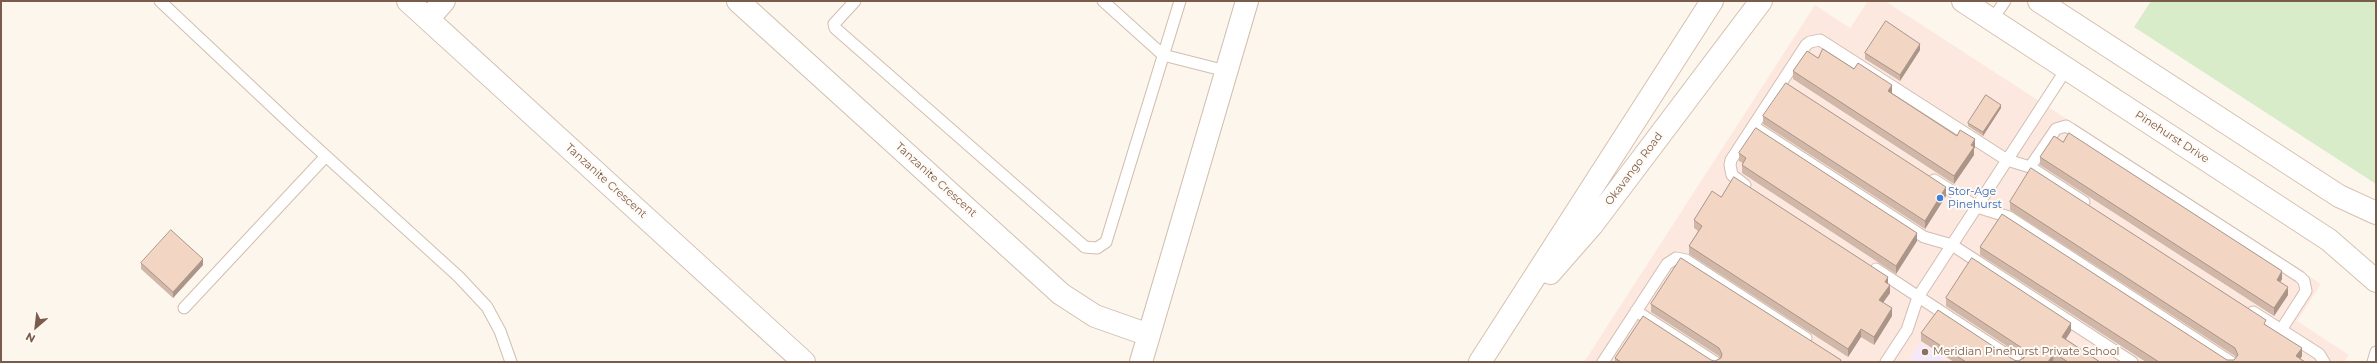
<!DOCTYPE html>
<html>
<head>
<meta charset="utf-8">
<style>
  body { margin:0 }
  #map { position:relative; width:2377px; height:363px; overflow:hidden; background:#fdf6ec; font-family:Montserrat,sans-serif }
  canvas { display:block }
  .frame { position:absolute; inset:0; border:2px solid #7a5c4d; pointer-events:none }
  .north { position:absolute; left:16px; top:307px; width:40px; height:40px; -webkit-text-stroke:3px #fffaf3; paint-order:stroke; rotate:208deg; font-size:11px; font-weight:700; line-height:16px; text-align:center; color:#7a5c4d }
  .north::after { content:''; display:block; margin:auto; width:14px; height:18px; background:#7a5c4d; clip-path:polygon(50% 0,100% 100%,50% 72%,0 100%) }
</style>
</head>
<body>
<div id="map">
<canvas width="2377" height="363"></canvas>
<div class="frame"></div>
<div class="north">N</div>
</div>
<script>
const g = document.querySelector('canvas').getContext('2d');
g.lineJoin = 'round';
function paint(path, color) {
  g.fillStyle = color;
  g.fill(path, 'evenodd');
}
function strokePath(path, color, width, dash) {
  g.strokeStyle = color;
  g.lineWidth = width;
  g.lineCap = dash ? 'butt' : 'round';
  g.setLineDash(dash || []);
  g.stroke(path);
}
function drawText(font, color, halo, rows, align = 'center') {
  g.font = font + ' Montserrat,sans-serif';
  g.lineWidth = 4;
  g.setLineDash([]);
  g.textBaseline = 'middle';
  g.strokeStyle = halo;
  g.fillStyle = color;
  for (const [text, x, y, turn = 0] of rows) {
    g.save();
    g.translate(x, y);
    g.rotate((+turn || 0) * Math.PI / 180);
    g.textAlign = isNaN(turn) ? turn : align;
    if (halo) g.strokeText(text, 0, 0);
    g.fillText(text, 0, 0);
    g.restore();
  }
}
paint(new Path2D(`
  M 1868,1 L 1885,1 L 2321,284 L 2297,321 L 2349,355 L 2344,362 L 1951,362 L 1921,343 L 1908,362 L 1584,362 L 1815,5 L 1850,28 Z`), '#fde8e0');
paint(new Path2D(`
  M 1921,343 L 1950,362 L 1951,362 L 1908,362 Z`), '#f3e8fa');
paint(new Path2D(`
  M 2151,1 L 2376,1 L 2376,184 L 2134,27 Z`), '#d8ecc9');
const lane = new Path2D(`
  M 160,1 L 295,128 L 459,277 L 487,307 L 500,331 L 511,362
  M 855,1 L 834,24 L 835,28 L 1085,247 L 1097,248 L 1106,242 L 1180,1
  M 1103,1 L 1163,55 L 1226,71
  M 1992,20 L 2005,1
  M 1753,126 L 1924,237 L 1952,245 L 2132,362
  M 2030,167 L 2056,129 L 2066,126 L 2071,129 L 2300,277 L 2304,281 L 2306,291 L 2281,330
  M 1934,180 L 1977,207 L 2009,217 L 2231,362
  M 1745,185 L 1732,175 L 1730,165 L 1731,160 L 1806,45 L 1810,42 L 1820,40 L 2007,160 L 2030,167 L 2084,202
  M 1876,269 L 2018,362
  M 184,308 L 326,156
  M 1636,311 L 1715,362
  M 2253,312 L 2319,354 L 2324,362
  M 1603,362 L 1667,264 L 1676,258 L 1686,260 L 1806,338
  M 1886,362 L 1907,330 L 1918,297 L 2067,68
  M 2373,362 L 2376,352`);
const street = new Path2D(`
  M 408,1 L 804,362
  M 738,1 L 1061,294 L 1095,316 L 1149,335
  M 428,19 L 444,1
  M 1141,362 L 1247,1`);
const secondary = new Path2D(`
  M 1963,1 L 2329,240 L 2376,281
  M 2039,1 L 2339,196 L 2376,213
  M 1550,273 L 1592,225 L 1761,1
  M 1480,362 L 1712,1`);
strokePath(lane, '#d1beb0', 13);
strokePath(street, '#d1beb0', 24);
strokePath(secondary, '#d6c0b0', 24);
strokePath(lane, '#fff', 11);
strokePath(street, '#fff', 22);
strokePath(secondary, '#fff', 22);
paint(new Path2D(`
  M 1920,50 L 1900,81 L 1865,59 L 1865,53 Z
  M 1818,58 L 1892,94 L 1975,147 L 1974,149 L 1974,155 L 1954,184 L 1793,79 L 1793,71 Z
  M 2001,108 L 1983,136 L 1968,126 L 1968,123 Z
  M 1763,116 L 1946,196 L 1925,229 L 1763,124 Z
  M 1739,153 L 1917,241 L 1896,274 L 1742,173 L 1742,165 L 1743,163 L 1739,161 Z
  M 2040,157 L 2282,279 L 2280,282 L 2288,295 L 2274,316 L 2040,165 Z
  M 1721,197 L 1888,284 L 1890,293 L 1883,303 L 1892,316 L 1874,345 L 1861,337 L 1848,357 L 1689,254 L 1689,246 L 1698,231 L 1694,228 L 1694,220 Z
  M 2010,202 L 2266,325 L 2302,356 L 2300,359 L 2305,362 L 2146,362 L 1980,255 L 1980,247 L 2227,360 L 2234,360 L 2236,358 L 2235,356 L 2010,210 Z
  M 141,263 L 203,265 L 173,298 L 141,269 Z
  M 1946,298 L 2071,331 L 2066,339 L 2100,362 L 2055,362 L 2054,361 L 2053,362 L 1954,362 L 1921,341 L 1921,333 L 2018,361 L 2023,358 L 2022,356 L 1946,306 Z
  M 1651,304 L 1841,362 L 1615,362 L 1615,358 L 1711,360 L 1715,361 L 1720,358 L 1719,356 L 1651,312 Z`), '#d1b7a8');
paint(new Path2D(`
  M 1920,44 L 1920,50 L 1900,81 L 1900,75 Z
  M 1892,85 L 1892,93 L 1888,99 L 1888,91 Z
  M 2001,105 L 2001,108 L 1983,136 L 1983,132 Z
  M 1975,139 L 1975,147 L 1974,149 L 1974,155 L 1954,184 L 1954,176 Z
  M 1946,187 L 1946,196 L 1925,229 L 1925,221 Z
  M 1917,233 L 1917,241 L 1896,274 L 1896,266 Z
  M 203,259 L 203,265 L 173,298 L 173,292 Z
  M 2282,271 L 2282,279 L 2277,288 L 2277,280 Z
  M 1888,277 L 1888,285 L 1885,282 Z
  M 1890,285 L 1890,293 L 1879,308 L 1879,300 Z
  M 2288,287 L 2288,295 L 2274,316 L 2274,308 Z
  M 1892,308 L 1892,316 L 1874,345 L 1874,337 Z
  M 2071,323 L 2071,331 L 2062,345 L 2062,337 Z
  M 1861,329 L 1861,337 L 1848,357 L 1848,349 Z
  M 2302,348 L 2302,356 L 2298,362 L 2296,356 Z
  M 2054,353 L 2053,362 L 2048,362 Z`), '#aa9588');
const building = new Path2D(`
  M 1886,21 L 1920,44 L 1900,75 L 1865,53 Z
  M 1823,49 L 1854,69 L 1858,63 L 1892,85 L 1888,91 L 1957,136 L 1960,130 L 1975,139 L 1971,145 L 1974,147 L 1954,176 L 1793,71 L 1807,51 L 1818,58 Z
  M 1786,83 L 1946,187 L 1925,221 L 1763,116 Z
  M 1986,95 L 2001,105 L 1983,132 L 1968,123 Z
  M 1756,128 L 1917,233 L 1896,266 L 1742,165 L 1746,158 L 1739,153 Z
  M 2069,133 L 2282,271 L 2277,280 L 2288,287 L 2274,308 L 2040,157 L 2054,136 L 2063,142 Z
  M 2031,168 L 2266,320 L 2264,324 L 2302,348 L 2296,356 L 2305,362 L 2159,362 L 1980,247 L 2002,214 L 2227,360 L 2234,360 L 2238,355 L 2235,348 L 2010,202 Z
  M 1734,177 L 1888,277 L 1885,282 L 1890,285 L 1879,300 L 1892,308 L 1874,337 L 1861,329 L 1848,349 L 1689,246 L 1702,226 L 1694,220 L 1712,191 L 1721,197 Z
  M 171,230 L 203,259 L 173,292 L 141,263 Z
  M 1681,258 L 1841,360 L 1840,362 L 1621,362 L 1615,358 L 1643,316 L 1711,360 L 1715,361 L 1721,358 L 1722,354 L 1719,348 L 1651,304 Z
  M 1972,258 L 2071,323 L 2062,337 L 2100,362 L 2068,362 L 2054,353 L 2048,362 L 1966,362 L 1921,333 L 1938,310 L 2014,360 L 2018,361 L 2024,358 L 2025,354 L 2022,348 L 1946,298 Z`);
paint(building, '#f3d5c3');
strokePath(building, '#aa9588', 1);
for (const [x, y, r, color] of [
  [1940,198,4,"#3f7fe0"],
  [1925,352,4,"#8d6e63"]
]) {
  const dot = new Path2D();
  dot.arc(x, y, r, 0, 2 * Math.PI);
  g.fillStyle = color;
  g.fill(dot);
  strokePath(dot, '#fffaf3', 1.5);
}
drawText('11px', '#7a5c4d', '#fffaf3', [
  ["Pinehurst Drive",2172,137,33],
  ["Okavango Road",1634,169,-53],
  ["Tanzanite Crescent",936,180,42],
  ["Tanzanite Crescent",606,181,42]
]);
drawText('11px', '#366cbe', '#fffaf3', [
  ["Stor-Age",1948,192],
  ["Pinehurst",1948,205]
], 'left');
drawText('11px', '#785e54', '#fffaf3', [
  ["Meridian Pinehurst Private School",1933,352]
], 'left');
</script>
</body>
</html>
